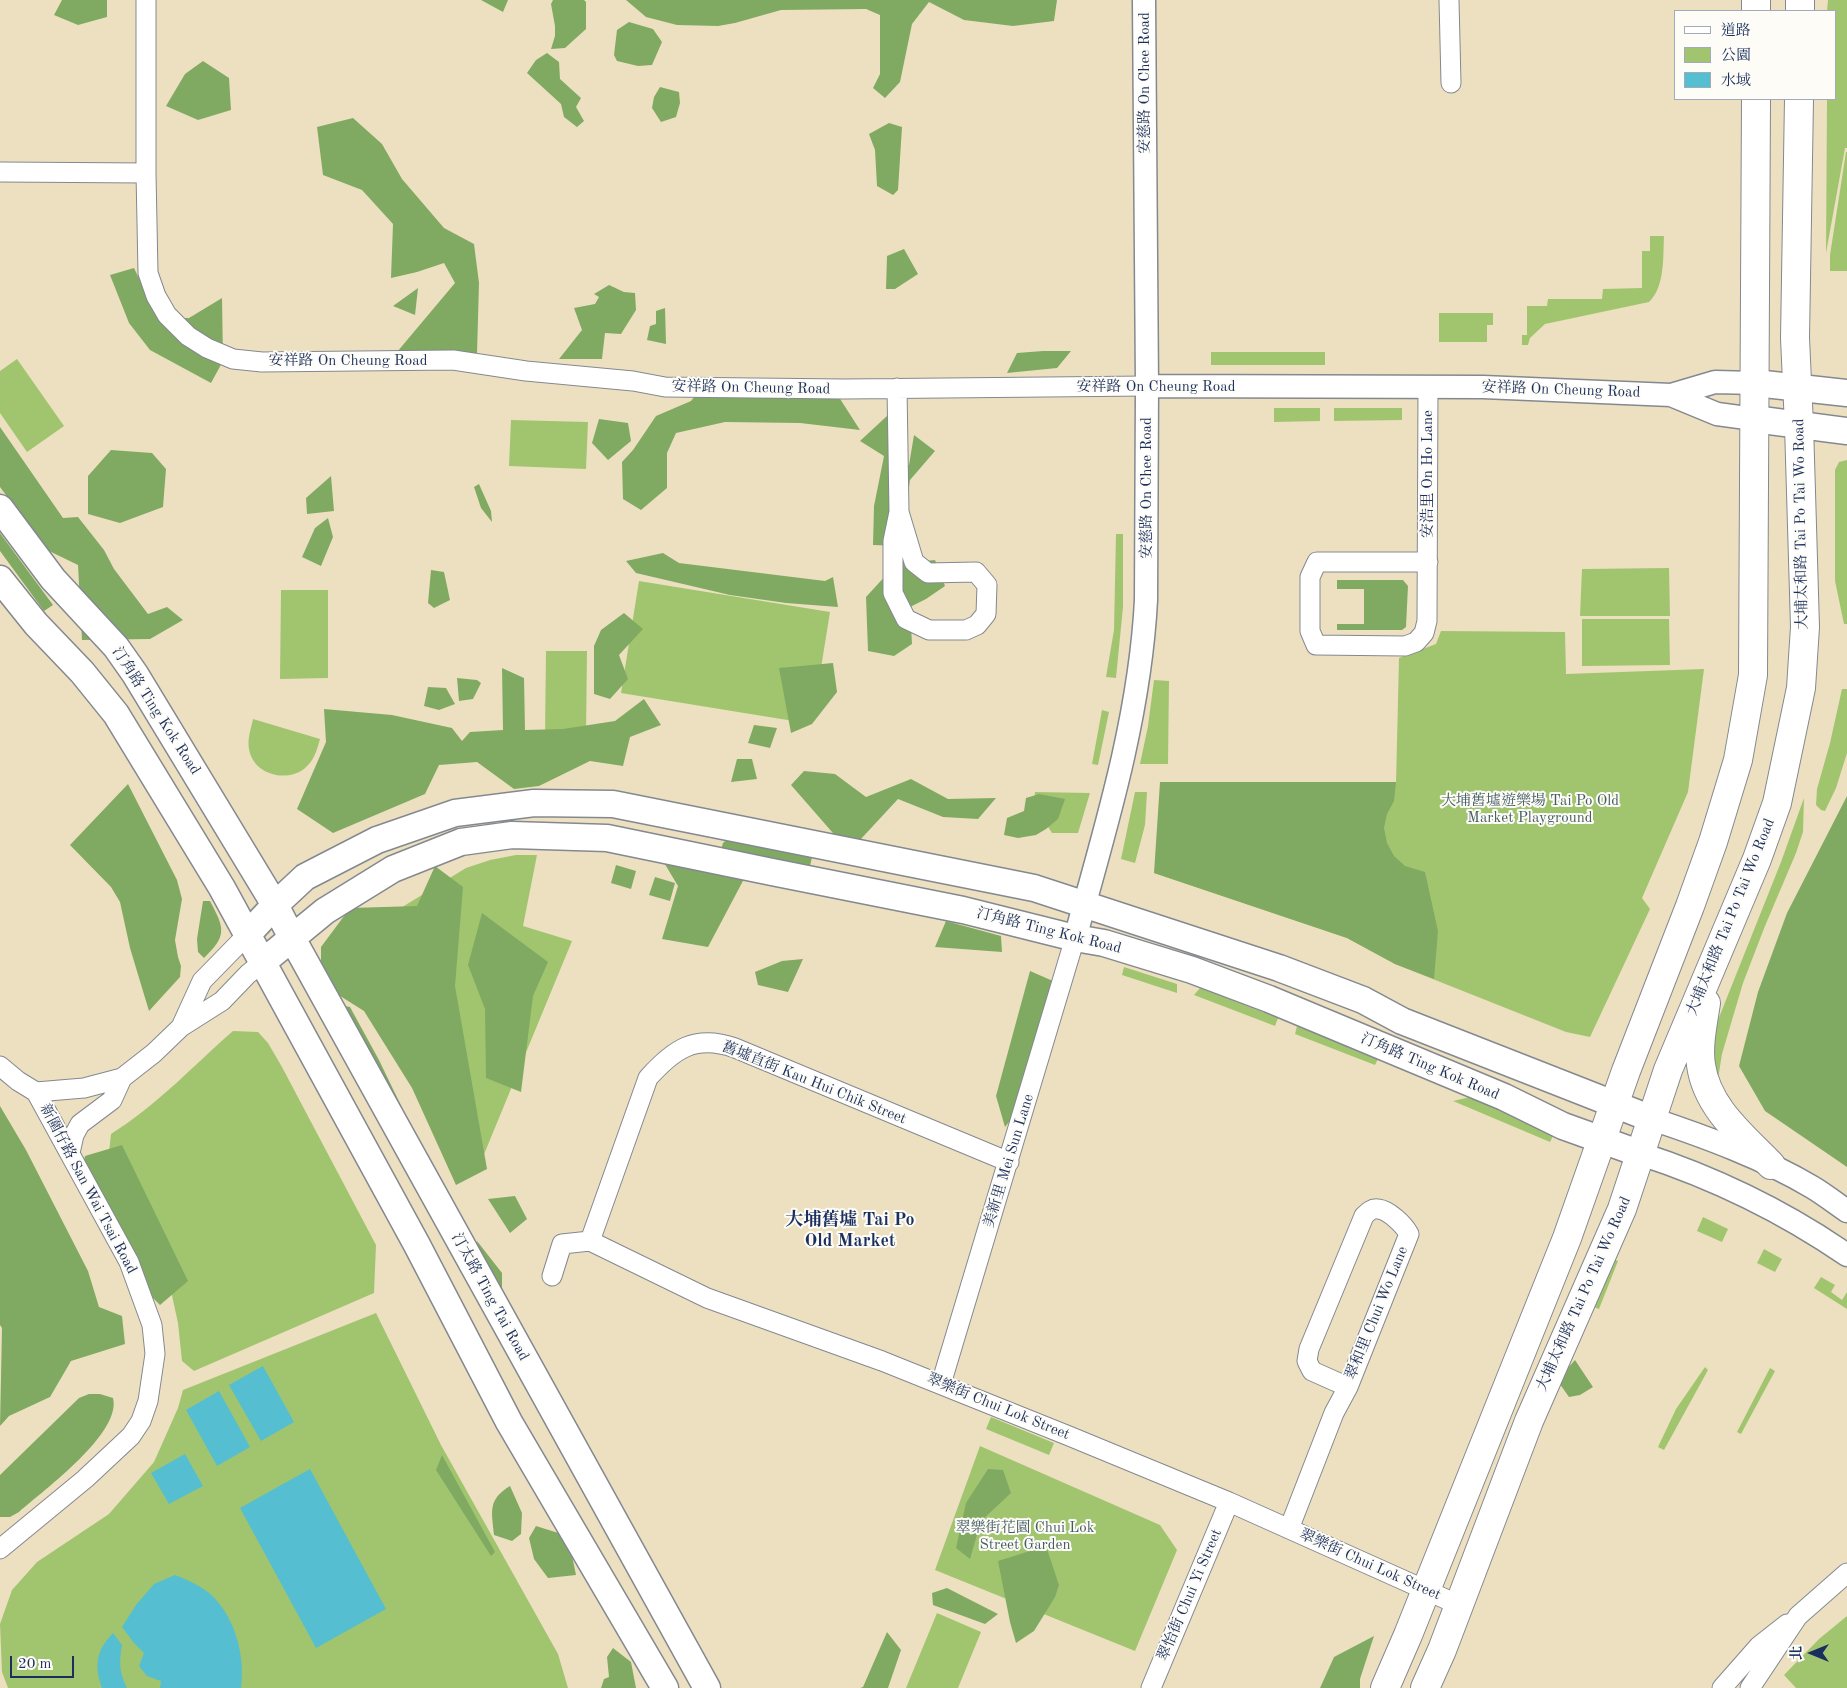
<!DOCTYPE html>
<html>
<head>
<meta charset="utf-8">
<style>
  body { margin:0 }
  #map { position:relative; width:1847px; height:1688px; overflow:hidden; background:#ede0c0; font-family:"Old Standard TT","Noto Serif TC",serif }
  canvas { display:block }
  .legend { position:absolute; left:1674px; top:10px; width:162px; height:90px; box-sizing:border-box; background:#fdfcf7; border:1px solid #a3aaba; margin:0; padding:6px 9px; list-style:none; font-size:15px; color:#1b2f5e }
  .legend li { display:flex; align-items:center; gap:10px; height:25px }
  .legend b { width:25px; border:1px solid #a3aaba }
  .north { position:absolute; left:1787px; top:1628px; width:50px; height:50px; -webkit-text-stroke:4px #fdfcf7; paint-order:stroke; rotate:270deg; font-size:14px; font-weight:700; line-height:20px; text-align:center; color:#1b2f5e }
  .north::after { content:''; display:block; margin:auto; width:18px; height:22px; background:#1b2f5e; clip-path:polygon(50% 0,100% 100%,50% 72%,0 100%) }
  .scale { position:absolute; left:10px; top:1656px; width:64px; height:22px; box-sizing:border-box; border:2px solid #1b2f5e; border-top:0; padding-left:6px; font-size:15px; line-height:18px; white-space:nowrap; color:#1b2f5e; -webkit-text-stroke:4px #fdfcf7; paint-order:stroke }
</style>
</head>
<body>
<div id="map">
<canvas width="1847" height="1688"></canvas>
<ul class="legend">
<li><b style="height:6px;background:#fff"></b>道路</li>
<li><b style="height:14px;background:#a1c56f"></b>公園</li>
<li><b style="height:14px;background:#55bed1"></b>水域</li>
</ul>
<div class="north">北</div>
<div class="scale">20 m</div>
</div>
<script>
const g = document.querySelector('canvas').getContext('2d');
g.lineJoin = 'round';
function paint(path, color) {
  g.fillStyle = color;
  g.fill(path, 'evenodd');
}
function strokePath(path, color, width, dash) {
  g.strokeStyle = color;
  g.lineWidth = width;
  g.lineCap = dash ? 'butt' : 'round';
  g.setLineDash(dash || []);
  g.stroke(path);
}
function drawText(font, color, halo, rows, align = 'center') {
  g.font = font + ' "Old Standard TT","Noto Serif TC",serif';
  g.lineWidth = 4;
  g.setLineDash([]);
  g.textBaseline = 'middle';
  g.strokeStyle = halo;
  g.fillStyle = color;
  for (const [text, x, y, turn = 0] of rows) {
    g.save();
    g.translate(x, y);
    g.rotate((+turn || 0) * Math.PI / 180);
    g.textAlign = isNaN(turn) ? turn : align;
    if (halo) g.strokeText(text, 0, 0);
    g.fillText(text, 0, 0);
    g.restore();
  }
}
paint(new Path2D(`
  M 1828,0 L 1847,0 L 1847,148 L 1845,148 L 1826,253 L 1827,99 L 1836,99 L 1836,11 L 1827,11 Z
  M 1846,152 L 1847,152 L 1847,271 L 1830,271 L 1830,255 Z
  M 1650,236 L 1664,236 C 1663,257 1665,287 1649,302 L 1545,324 L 1530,338 L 1528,345 L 1522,345 L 1522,335 L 1527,335 L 1527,306 L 1547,306 L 1548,299 L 1602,299 L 1603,289 L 1642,288 L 1642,251 L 1650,251 Z
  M 1439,313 L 1493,313 L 1493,325 L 1487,325 L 1487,342 L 1439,342 Z
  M 1211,352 L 1325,352 L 1325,365 L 1211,365 Z
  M 17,359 L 64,426 L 27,452 L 0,413 L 0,371 Z
  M 1274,408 L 1320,408 L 1320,421 L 1274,422 Z
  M 1334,408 L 1402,408 L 1402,420 L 1334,421 Z
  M 511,420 L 588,422 L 586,469 L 509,466 Z
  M 1847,460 L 1847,624 L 1844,624 L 1835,581 L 1835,470 L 1839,462 Z
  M 1116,534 L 1123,534 L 1123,607 L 1116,678 L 1106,677 L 1114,630 Z
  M 1669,568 L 1670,616 L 1580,616 L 1582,569 Z
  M 639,581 L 830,612 L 812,724 L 621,693 Z
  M 281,590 L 328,590 L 328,678 L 280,679 Z
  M 1582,619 L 1669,619 L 1670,665 L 1582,666 Z
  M 1441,631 L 1565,632 L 1566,674 L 1704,669 L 1688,792 L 1642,898 L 1650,909 L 1590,1037 L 1566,1032 L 1395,964 L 1347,938 L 1154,873 L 1396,783 L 1399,658 L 1436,644 Z
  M 546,651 L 587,651 L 586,736 L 545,735 Z
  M 1154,680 L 1169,681 L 1168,764 L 1140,764 L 1148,726 Z
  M 1842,689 L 1847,689 L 1847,753 L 1836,788 L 1825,811 L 1821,810 L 1816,805 L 1817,789 L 1830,743 Z
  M 1102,710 L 1109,712 L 1098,765 L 1092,764 Z
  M 253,719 L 320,739 C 317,750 314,761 304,769 C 285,783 253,774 249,749 C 247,739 251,729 253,719 Z
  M 1035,792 L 1090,793 L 1078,833 L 1052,833 L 1034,805 Z
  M 1135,792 L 1147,792 L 1145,825 L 1135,863 L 1121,859 Z
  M 1804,798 L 1803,832 L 1796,853 L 1765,926 L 1743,983 L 1722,1054 L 1718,1079 L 1710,1069 L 1716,1025 L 1781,862 Z
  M 516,855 L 537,855 L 523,926 L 572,941 L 480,1164 L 350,939 L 466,868 L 490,860 Z
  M 1124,967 L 1177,984 L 1177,993 L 1122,975 Z
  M 1200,988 L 1278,1018 L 1275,1026 L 1194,995 Z
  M 1297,1026 L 1379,1057 L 1375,1065 L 1295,1034 Z
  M 233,1031 L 258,1032 L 268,1043 L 282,1067 L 376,1245 L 374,1293 L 194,1371 L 182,1361 L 178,1323 L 166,1268 L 108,1161 L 111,1134 C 156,1106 193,1066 233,1031 Z
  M 1470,1097 L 1555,1132 L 1550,1142 L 1453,1101 Z
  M 1703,1217 L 1728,1229 L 1722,1242 L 1697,1231 Z
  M 1764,1249 L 1782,1259 L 1775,1272 L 1757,1263 Z
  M 1610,1258 L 1618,1261 L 1599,1309 L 1591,1306 Z
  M 1821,1277 L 1835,1285 L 1831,1292 L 1842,1300 L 1847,1292 L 1847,1309 L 1814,1288 Z
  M 376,1313 L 441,1445 L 558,1654 L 568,1688 L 8,1688 L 2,1672 L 0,1624 L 12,1590 L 37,1562 L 109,1514 L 154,1462 L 178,1408 L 183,1390 Z
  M 1705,1367 L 1708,1370 L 1664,1450 L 1658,1447 L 1676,1409 Z
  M 1770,1368 L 1775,1371 L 1741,1434 L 1737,1432 Z
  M 991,1417 L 1054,1443 L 1049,1455 L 986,1429 Z
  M 980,1446 L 1160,1525 L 1177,1550 L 1135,1651 L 935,1570 Z
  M 937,1613 L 981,1632 L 958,1688 L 906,1688 Z
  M 1847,1616 L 1847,1688 L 1796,1688 L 1784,1675 L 1819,1639 Z`), '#a1c56f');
paint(new Path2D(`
  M 62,0 L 107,0 L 107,17 L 78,25 L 54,15 Z
  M 481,0 L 508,0 L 503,12 Z
  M 553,0 L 584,0 L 586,2 L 586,29 L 565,48 L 551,49 L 555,36 L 555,26 L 551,4 Z
  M 626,0 L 1057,0 L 1054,21 L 1013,26 L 964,20 L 929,2 L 912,24 L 900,82 L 885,98 L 873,88 L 880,74 L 880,15 L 866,9 L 781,10 L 735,23 L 718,26 L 677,25 L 646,17 Z
  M 629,22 L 653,29 L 662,42 L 652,65 L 638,66 L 617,61 L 614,55 L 617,30 Z
  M 547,53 L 559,62 L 560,79 L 581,98 L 576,107 L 584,121 L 577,127 L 564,117 L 561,104 L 527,73 L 536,60 Z
  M 203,61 L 229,78 L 231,110 L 198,120 L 166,106 L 185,74 Z
  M 660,87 L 679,92 L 680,103 L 676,117 L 661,122 L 652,108 L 654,97 Z
  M 353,118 L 382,144 L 402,179 L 444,228 L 474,244 L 479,283 L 477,354 L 397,352 L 455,283 L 444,263 L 417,272 L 391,278 L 393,224 L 362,190 L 323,175 L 317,127 Z
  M 889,123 L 902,127 L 898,190 L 893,195 L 877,186 L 875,150 L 869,134 Z
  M 904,249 L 918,274 L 895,289 L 886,289 L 887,256 Z
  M 134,268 L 146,293 L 162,318 L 189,318 L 222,298 L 223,361 L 211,383 L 150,350 L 129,323 L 110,275 Z
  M 609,285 L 624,292 L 635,293 L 636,310 L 621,334 L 605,333 L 602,359 L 559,359 L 582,330 L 574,308 L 595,304 L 599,297 L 594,294 Z
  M 418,288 L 415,315 L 393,306 Z
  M 665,308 L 666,344 L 647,340 L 650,326 L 656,324 L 656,311 Z
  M 1043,351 L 1071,351 L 1057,368 L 1007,373 L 1017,353 Z
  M 709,378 L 835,391 L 860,430 L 800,423 L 725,422 L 676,433 L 667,453 L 667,488 L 641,510 L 623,499 L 622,462 L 633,450 L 656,416 L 691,401 Z
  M 888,415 L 897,466 L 909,465 L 914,435 L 935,451 L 910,480 L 901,546 L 873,545 L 874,506 L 884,456 L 860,441 Z
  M 599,419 L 628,423 L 631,441 L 608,460 L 592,443 Z
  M 0,427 L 63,518 L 78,517 L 104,550 L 114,569 L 148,614 L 167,607 L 183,620 L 150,639 L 82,640 L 78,565 L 47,550 L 0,487 Z
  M 111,450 L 152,453 L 166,469 L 163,507 L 120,523 L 88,514 L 88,476 Z
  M 331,476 L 334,511 L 307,514 L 306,498 Z
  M 479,484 L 491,511 L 492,522 L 481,508 L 474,487 Z
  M 328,518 L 333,537 L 321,566 L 302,557 L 315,528 Z
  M 0,533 L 53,605 L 44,611 L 0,551 Z
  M 663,553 L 679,563 L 825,581 L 833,577 L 838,607 L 786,603 L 730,595 L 636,573 L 626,561 Z
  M 935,560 L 945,586 L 926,599 L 910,607 L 912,644 L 894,656 L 868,651 L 866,597 L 888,573 L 905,563 Z
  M 431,570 L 444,572 L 450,600 L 434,608 L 428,603 Z
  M 1337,580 L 1403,580 L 1408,586 L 1406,627 L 1402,630 L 1337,630 L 1337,624 L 1364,624 L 1364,589 L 1337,589 Z
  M 624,613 L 643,629 L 619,655 L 628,679 L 610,699 L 594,694 L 594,646 L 601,630 Z
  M 833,663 L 837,692 L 812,724 L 791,733 L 779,668 Z
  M 502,668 L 524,678 L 525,730 L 563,729 L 615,721 L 644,699 L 661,725 L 630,737 L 623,766 L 590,761 L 539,786 L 514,789 L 477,762 L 439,765 L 425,794 L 333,833 L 297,809 L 326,742 L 324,709 L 392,715 L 452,728 L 462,741 L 470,732 L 503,730 Z
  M 457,678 L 477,680 L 481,683 L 473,699 L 459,701 Z
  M 428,687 L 446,688 L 455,704 L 439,710 L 424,706 Z
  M 754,725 L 777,728 L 770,748 L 748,743 Z
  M 737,759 L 752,759 L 757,779 L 731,782 Z
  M 804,771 L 835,774 L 866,797 L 911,779 L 948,799 L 996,798 L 978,819 L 943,817 L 898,799 L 860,840 L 839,840 L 791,785 Z
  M 1160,782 L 1396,782 L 1394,801 L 1387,814 L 1384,828 L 1387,843 L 1394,856 L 1405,866 L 1425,872 L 1438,931 L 1434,979 L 1395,964 L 1347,938 L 1154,873 Z
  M 128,784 L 177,880 L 182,899 L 175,940 L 178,957 L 181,966 L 180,977 L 149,1011 L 130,948 L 120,902 L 111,887 L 70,845 Z
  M 1039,794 L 1065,799 L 1058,819 L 1046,829 L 1036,835 L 1018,838 L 1004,835 L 1007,818 L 1024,811 L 1026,798 Z
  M 1847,796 L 1847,1167 L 1765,1111 L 1739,1066 L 1758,992 L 1787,913 Z
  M 747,821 L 818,831 L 810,866 L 792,890 L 744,879 L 708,947 L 662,939 L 678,886 L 663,861 L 715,869 L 723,843 Z
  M 616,865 L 636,871 L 631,889 L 611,883 Z
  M 435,866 L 463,887 L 455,986 L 487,1169 L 456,1185 L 412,1088 L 364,1011 L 321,984 L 321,947 L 350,908 L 417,906 Z
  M 655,877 L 675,883 L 670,901 L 649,895 Z
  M 203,901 L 210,901 C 224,928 228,935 204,958 L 198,952 L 197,939 Z
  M 482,913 L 548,962 L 533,996 L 521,1092 L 486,1078 L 485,1009 L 468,965 Z
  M 946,921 L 1001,936 L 1002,952 L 935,947 Z
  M 803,959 L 788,992 L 758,985 L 755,972 L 782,961 Z
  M 1030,971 L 1053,981 L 1013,1117 L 1005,1127 L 996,1096 Z
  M 334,1004 L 350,1007 L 379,1060 L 406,1116 L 388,1121 Z
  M 0,1106 L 26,1150 L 88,1271 L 99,1307 L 122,1316 L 125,1344 L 71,1361 L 50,1397 L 9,1416 L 0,1426 L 2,1328 L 0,1325 Z
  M 122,1145 L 188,1281 L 160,1305 L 140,1285 L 79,1182 L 85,1156 Z
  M 515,1196 L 527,1219 L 510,1233 L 488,1199 Z
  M 477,1241 L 502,1273 L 502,1292 L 478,1251 Z
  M 1575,1360 L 1593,1387 L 1580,1395 L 1569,1397 L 1557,1380 Z
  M 89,1394 L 100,1394 L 113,1398 C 122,1433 44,1490 19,1512 L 10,1517 L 0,1517 L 0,1475 L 79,1398 Z
  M 442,1455 L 495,1552 L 491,1556 L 436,1470 Z
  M 988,1469 L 1003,1470 L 1011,1493 L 981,1521 L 970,1559 L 956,1548 L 966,1503 Z
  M 510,1486 L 522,1513 L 521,1534 L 512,1541 L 494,1535 C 492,1512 487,1500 510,1486 Z
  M 536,1526 L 568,1536 L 576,1575 L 548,1578 L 534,1559 L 529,1538 Z
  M 1046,1546 L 1059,1585 L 1055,1597 L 1034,1631 L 1016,1643 L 1010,1622 L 998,1561 Z
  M 947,1588 L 998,1614 L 985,1624 L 933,1605 L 932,1593 Z
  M 887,1632 L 901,1650 L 888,1688 L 860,1688 L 863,1687 Z
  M 1374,1636 L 1360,1679 L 1360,1688 L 1320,1688 L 1334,1657 Z
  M 613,1648 L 631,1662 L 636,1688 L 601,1688 L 604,1679 L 609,1677 L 607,1657 Z`), '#80aa62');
paint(new Path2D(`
  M 263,1366 L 294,1422 L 261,1441 L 229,1385 Z
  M 219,1391 L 250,1447 L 217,1466 L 186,1410 Z
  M 185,1454 L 203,1486 L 169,1504 L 151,1473 Z
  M 310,1469 L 386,1609 L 316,1648 L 240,1508 Z
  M 175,1575 C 183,1578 190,1581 197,1585 C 232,1603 246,1652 241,1688 L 160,1688 L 161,1681 L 147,1676 L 139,1666 L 144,1653 L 134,1643 L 122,1627 L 136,1605 L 154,1584 Z
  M 113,1633 L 122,1645 C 119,1663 119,1672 127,1688 L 102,1688 C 94,1665 96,1651 113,1633 Z`), '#55bed1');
const minor = new Path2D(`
  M 146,0 L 146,173 L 148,273 L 156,296 L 167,315 L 188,336 L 207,348 L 233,359 L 262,362 L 453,360 L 526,371 L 633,381 L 665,387 L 844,389 L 1147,386
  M 1449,0 L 1451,83
  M 0,172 L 146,173
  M 897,388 L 899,512 L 893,541 L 893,593 L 906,619 L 929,630 L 966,630 L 977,625 L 986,614 L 987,585 L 976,572 L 928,573 L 914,562 L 899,512
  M 1428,562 L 1317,562 L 1310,577 L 1310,631 L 1316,645 L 1405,646 L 1416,642 L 1424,633 L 1427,621 L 1428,386
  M 181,1027 L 202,981 L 248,934
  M 0,1066 L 18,1081 L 36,1092 L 84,1088 L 122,1078 L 154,1053 L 181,1027 L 222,1001 L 248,974 L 263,962
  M 70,1153 L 74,1135 L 80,1124 L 112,1100 L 122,1078
  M 590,1241 L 648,1078 C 674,1049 695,1034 735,1048 L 1009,1162
  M 552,1276 L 562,1244 L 590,1241 L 707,1298 L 882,1361 L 1069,1436 L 1229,1502 L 1459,1605
  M 941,1384 L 1075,938
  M 1289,1529 L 1334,1413 L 1348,1387 L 1409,1234 C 1404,1225 1389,1210 1378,1209 C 1372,1208 1368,1212 1364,1216 L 1309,1349 L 1307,1361 L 1312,1371 L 1348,1387
  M 0,1549 L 85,1479 L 131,1436 L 141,1421 L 148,1401 L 155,1354 L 152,1325 L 129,1262 L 36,1092
  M 1151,1688 L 1229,1502
  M 1722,1688 L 1759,1646 L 1787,1624
  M 1750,1688 L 1798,1616 L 1847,1573`);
const tertiary = new Path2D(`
  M 1147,386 L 1483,387 L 1671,395 L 1715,382 L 1755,383
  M 1671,395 L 1717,414 L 1754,419
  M 1075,938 C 1106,827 1140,716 1146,600 L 1147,386 L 1144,0
  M 1652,1119 C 1706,1137 1763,1158 1812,1187 C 1824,1194 1835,1203 1847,1211
  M 1641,1154 C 1715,1178 1783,1211 1847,1255`);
const secondary = new Path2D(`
  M 1755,383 L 1847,393
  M 1754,419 L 1847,431
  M 0,508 L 53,579 L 116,647 L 135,674 L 275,905 L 292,938 L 707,1688
  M 0,579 L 36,624 L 82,672 L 116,714 L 222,888 L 417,1245 L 509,1422 L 665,1688
  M 248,934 L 275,905 L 305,877 L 377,840 L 455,813 L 534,803 L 613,804 L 1034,888 L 1279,968 L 1363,1000 L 1402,1021 L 1652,1119
  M 263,962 L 325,911 L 393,869 L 461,842 L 512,835 L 607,838 L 772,872 L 963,910 L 1075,938 L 1104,943 L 1192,970 L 1269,999 L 1504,1097 L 1563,1126 L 1641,1154`);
const primary = new Path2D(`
  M 1756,11 L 1756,0
  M 1800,11 L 1800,0
  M 1706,1003 C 1703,1023 1698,1046 1701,1065 C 1707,1108 1743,1136 1771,1165
  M 1385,1688 L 1408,1635 L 1567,1238 L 1626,1071 L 1690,906 L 1713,842 L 1738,760 L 1753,675 L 1756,99
  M 1425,1688 L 1442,1650 L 1529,1421 L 1622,1209 L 1668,1070 L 1757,859 L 1777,803 L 1801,688 L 1805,627 L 1799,425 L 1795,338 L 1799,99`);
strokePath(minor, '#84888f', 21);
strokePath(tertiary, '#84888f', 25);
strokePath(secondary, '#84888f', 29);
strokePath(primary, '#84888f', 30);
strokePath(minor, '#fff', 19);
strokePath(tertiary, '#fff', 22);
strokePath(secondary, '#fff', 26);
strokePath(primary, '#fff', 28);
drawText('15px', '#1b2f5e', '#fdfcf7', [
  ["安慈路 On Chee Road",1145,83,-90],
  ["安祥路 On Cheung Road",348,361],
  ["安祥路 On Cheung Road",1156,387],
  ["安祥路 On Cheung Road",751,388,1],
  ["安祥路 On Cheung Road",1561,390,2],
  ["安浩里 On Ho Lane",1428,474,-90],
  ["安慈路 On Chee Road",1147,488,-90],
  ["大埔太和路 Tai Po Tai Wo Road",1801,524,-91],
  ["汀角路 Ting Kok Road",156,711,57],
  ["大埔太和路 Tai Po Tai Wo Road",1731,917,-68],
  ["汀角路 Ting Kok Road",1049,931,14],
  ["汀角路 Ting Kok Road",1430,1067,23],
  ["舊墟直街 Kau Hui Chik Street",814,1083,22],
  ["美新里 Mei Sun Lane",1009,1161,-73],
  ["新圍仔路 San Wai Tsai Road",88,1189,62],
  ["大埔太和路 Tai Po Tai Wo Road",1584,1294,-66],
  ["汀太路 Ting Tai Road",490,1297,61],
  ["翠和里 Chui Wo Lane",1377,1313,-68],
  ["翠樂街 Chui Lok Street",998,1407,22],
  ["翠樂街 Chui Lok Street",1370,1565,24],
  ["翠怡街 Chui Yi Street",1190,1595,-67]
]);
drawText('15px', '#435c63', '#fdfcf7', [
  ["大埔舊墟遊樂場 Tai Po Old",1530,801],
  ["Market Playground",1530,818],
  ["翠樂街花園 Chui Lok",1025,1528],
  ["Street Garden",1025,1545]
]);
drawText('bold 18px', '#1b2f5e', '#fdfcf7', [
  ["大埔舊墟 Tai Po",850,1220],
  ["Old Market",850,1241]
]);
</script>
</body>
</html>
